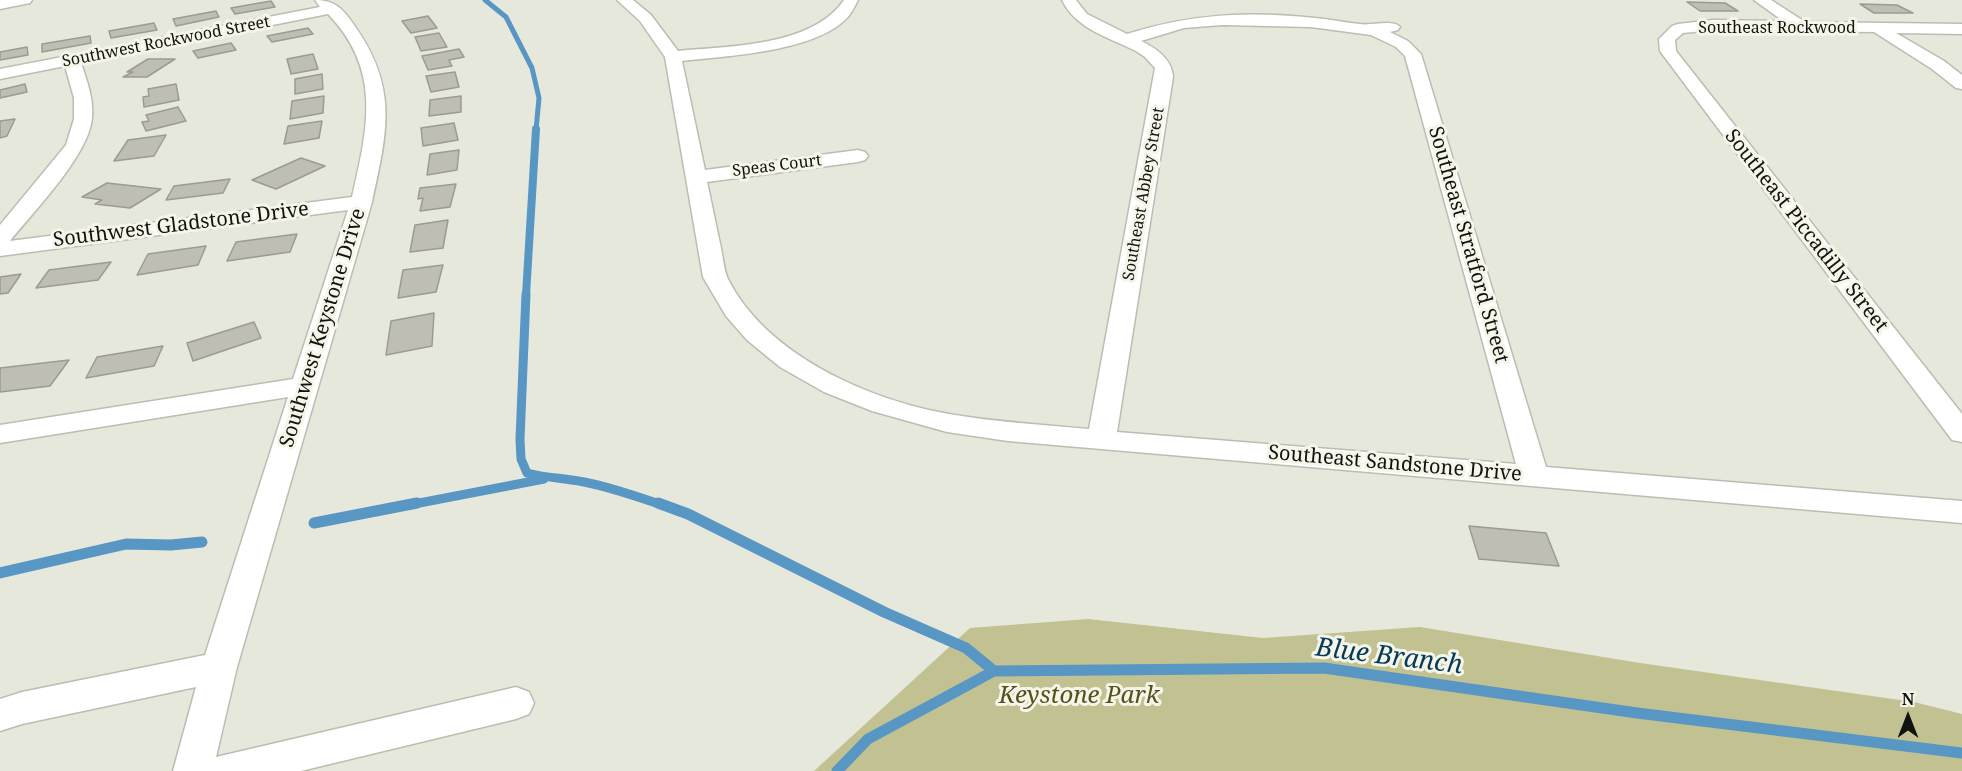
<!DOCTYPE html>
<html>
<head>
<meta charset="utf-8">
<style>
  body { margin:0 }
  #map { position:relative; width:1962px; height:771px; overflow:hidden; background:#e7e8dc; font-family:"Noto Serif",serif }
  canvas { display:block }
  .north { position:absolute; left:1878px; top:687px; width:60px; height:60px; -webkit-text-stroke:4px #f5f5e9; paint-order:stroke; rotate:0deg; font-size:16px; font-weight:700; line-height:24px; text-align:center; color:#12120e }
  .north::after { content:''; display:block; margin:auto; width:21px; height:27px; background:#12120e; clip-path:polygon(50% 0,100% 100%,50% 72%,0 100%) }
</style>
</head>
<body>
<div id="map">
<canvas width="1962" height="771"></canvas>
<div class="north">N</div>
</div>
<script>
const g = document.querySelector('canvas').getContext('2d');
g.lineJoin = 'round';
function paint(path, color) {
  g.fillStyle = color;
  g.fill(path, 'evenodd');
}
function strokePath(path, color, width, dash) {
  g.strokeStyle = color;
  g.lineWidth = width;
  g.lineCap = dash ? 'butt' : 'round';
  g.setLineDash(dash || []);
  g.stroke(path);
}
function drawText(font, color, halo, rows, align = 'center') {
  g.font = font + ' "Noto Serif",serif';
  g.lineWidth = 6;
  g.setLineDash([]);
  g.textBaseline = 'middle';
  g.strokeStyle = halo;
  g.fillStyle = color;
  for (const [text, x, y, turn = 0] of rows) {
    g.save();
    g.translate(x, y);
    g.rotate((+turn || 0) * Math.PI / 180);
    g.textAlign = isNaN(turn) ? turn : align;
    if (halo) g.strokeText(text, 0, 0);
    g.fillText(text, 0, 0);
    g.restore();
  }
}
paint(new Path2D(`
  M 1088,619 L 1263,638 L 1420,627 L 1640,663 L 1914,702 L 1962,714 L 1962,771 L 814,771 L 970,628 Z`), '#c1c191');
strokePath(new Path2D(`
  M 485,0 L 506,17 L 532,68 L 539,98 L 536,130`), '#5896c4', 5);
strokePath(new Path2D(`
  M 526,295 L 536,129`), '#5896c4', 8);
strokePath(new Path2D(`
  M 526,294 L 520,439 L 521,459 L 527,473 C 546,478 565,478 584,482 C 610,487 636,496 662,505
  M 409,505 L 544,479`), '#5896c4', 9);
strokePath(new Path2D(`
  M 658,503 L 688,514 L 884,612 L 966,648 L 994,671
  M 314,523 L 417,503
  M 0,573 L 126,544 L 171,545 L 202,542
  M 837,771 L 868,739 L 994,671 L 1324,668 L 1637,713 L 1962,753`), '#5896c4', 11);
const building = new Path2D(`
  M 271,1 L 275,7 L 235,14 L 231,8 Z
  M 1687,2 L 1725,3 L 1738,11 L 1700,11 Z
  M 1860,4 L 1897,5 L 1913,13 L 1874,13 Z
  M 216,11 L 219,17 L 176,26 L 173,19 Z
  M 428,16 L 437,28 L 411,33 L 402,21 Z
  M 154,23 L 157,30 L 111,38 L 109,31 Z
  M 308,28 L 313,34 L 272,42 L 267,36 Z
  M 439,33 L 447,47 L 421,51 L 415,37 Z
  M 90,36 L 91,43 L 42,52 L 42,44 Z
  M 231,43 L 236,50 L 198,58 L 193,51 Z
  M 27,47 L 28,55 L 0,60 L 0,52 Z
  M 459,49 L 464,57 L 449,60 L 452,66 L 428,70 L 422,56 Z
  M 313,54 L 318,69 L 291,74 L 287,59 Z
  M 148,59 L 175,59 L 147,77 L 123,77 L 133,72 L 127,72 Z
  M 455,72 L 459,87 L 431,92 L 426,76 Z
  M 322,74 L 323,89 L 295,94 L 295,79 Z
  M 25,84 L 27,92 L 0,98 L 0,90 Z
  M 176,84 L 179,100 L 144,107 L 143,97 L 149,96 L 148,89 Z
  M 324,96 L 323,113 L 290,119 L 292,101 Z
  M 461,96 L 461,112 L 429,116 L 430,100 Z
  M 178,107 L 186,121 L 146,131 L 142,122 L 149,121 L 146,115 Z
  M 15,119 L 7,136 L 0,138 L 0,121 Z
  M 322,121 L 319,138 L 284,144 L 288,126 Z
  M 454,123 L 458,140 L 423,146 L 421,128 Z
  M 166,135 L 154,156 L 114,161 L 128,140 Z
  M 459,150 L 457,170 L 427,175 L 430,154 Z
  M 301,158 L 325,166 L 276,189 L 252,180 Z
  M 230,179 L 223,193 L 166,200 L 174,186 Z
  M 107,183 L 161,189 L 130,208 L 95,204 L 102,200 L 82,197 Z
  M 456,184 L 450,207 L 420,211 L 423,198 L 418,199 L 420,188 Z
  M 448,220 L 443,248 L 410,252 L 415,225 Z
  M 297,234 L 290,252 L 227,261 L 236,242 Z
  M 206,246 L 198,265 L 137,275 L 148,254 Z
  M 111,262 L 98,280 L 36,288 L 49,270 Z
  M 443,265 L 436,292 L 398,298 L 403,270 Z
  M 21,274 L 8,293 L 0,294 L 0,277 Z
  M 434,313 L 432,346 L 386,355 L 391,321 Z
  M 254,322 L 261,338 L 193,361 L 187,343 Z
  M 163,346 L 154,366 L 86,378 L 97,357 Z
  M 69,360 L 50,386 L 0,392 L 0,368 Z
  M 1469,526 L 1546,533 L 1559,566 L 1479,559 Z`);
paint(building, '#bebeb3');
strokePath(building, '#9b9b90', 1.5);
const street = new Path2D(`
  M 0,0 L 32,0 L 30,3 L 0,9 Z
  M 315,0 C 335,0 343,9 354,25 C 399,88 387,132 372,202 L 237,667 L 216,757 L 516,687 L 529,692 L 534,703 L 529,714 L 516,719 L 301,771 L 173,771 L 196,687 L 22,724 L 0,731 L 0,699 L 22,692 L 205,655 L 288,397 L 0,443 L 0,425 L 293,379 L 348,210 L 0,256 L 0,225 L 66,145 L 74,119 L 74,98 L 65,66 L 0,79 L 0,69 L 320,7 ZM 328,14 C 382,70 368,128 352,197 L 10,241 C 34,211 89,155 92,118 C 94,99 87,81 81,63 Z
  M 617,0 L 633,0 L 651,15 L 678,51 C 728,46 812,47 844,0 L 858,0 C 855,6 851,14 846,19 C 813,52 726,56 682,61 L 705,170 L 858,150 L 865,152 L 868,156 L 865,160 L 858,162 L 707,182 C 712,204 716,226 721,248 C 723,258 724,270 728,279 C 766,355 869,400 949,414 C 996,422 1043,425 1089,429 L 1155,68 L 1145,57 L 1136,51 C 1108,37 1076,29 1062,0 L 1076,0 L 1087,14 L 1127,34 C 1190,14 1248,11 1315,18 C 1330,19 1345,23 1360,24 C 1371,26 1393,19 1400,27 L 1398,30 L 1390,32 L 1408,41 L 1421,54 L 1546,467 L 1962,501 L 1962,523 L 1008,441 L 947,432 L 872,411 L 824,392 L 780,367 L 747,340 L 726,316 L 703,277 L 665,57 L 640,21 ZM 1222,25 L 1311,27 L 1371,35 L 1396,47 L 1405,56 L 1516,464 L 1117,432 L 1173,77 C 1172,59 1156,48 1141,41 L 1184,28 Z
  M 1754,0 L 1771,0 L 1805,22 L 1962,24 L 1962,34 L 1896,33 L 1944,61 L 1962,75 L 1962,89 L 1956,88 L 1932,69 L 1874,32 L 1713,30 L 1683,33 L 1675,40 L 1676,51 L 1962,414 L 1962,442 L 1952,440 L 1660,51 L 1659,39 L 1672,26 L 1678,24 L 1713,20 L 1783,21 Z`);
strokePath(street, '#bcbdb1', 3);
paint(street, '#fff');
drawText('16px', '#12120e', '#f5f5e9', [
  ["Southeast Rockwood",1777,28],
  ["Southwest Rockwood Street",166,42,-11],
  ["Speas Court",777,166,-7],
  ["Southeast Abbey Street",1144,194,-80]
]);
drawText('20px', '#12120e', '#f5f5e9', [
  ["Southwest Gladstone Drive",181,225,-7],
  ["Southeast Piccadilly Street",1806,231,52],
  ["Southeast Stratford Street",1468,245,74],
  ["Southwest Keystone Drive",323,328,-73],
  ["Southeast Sandstone Drive",1395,464,5]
]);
drawText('italic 24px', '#53521b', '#f5f5e9', [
  ["Keystone Park",1079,696]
]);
drawText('italic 26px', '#053a59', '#f5f5e9', [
  ["Blue Branch",1389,657,7]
]);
</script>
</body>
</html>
